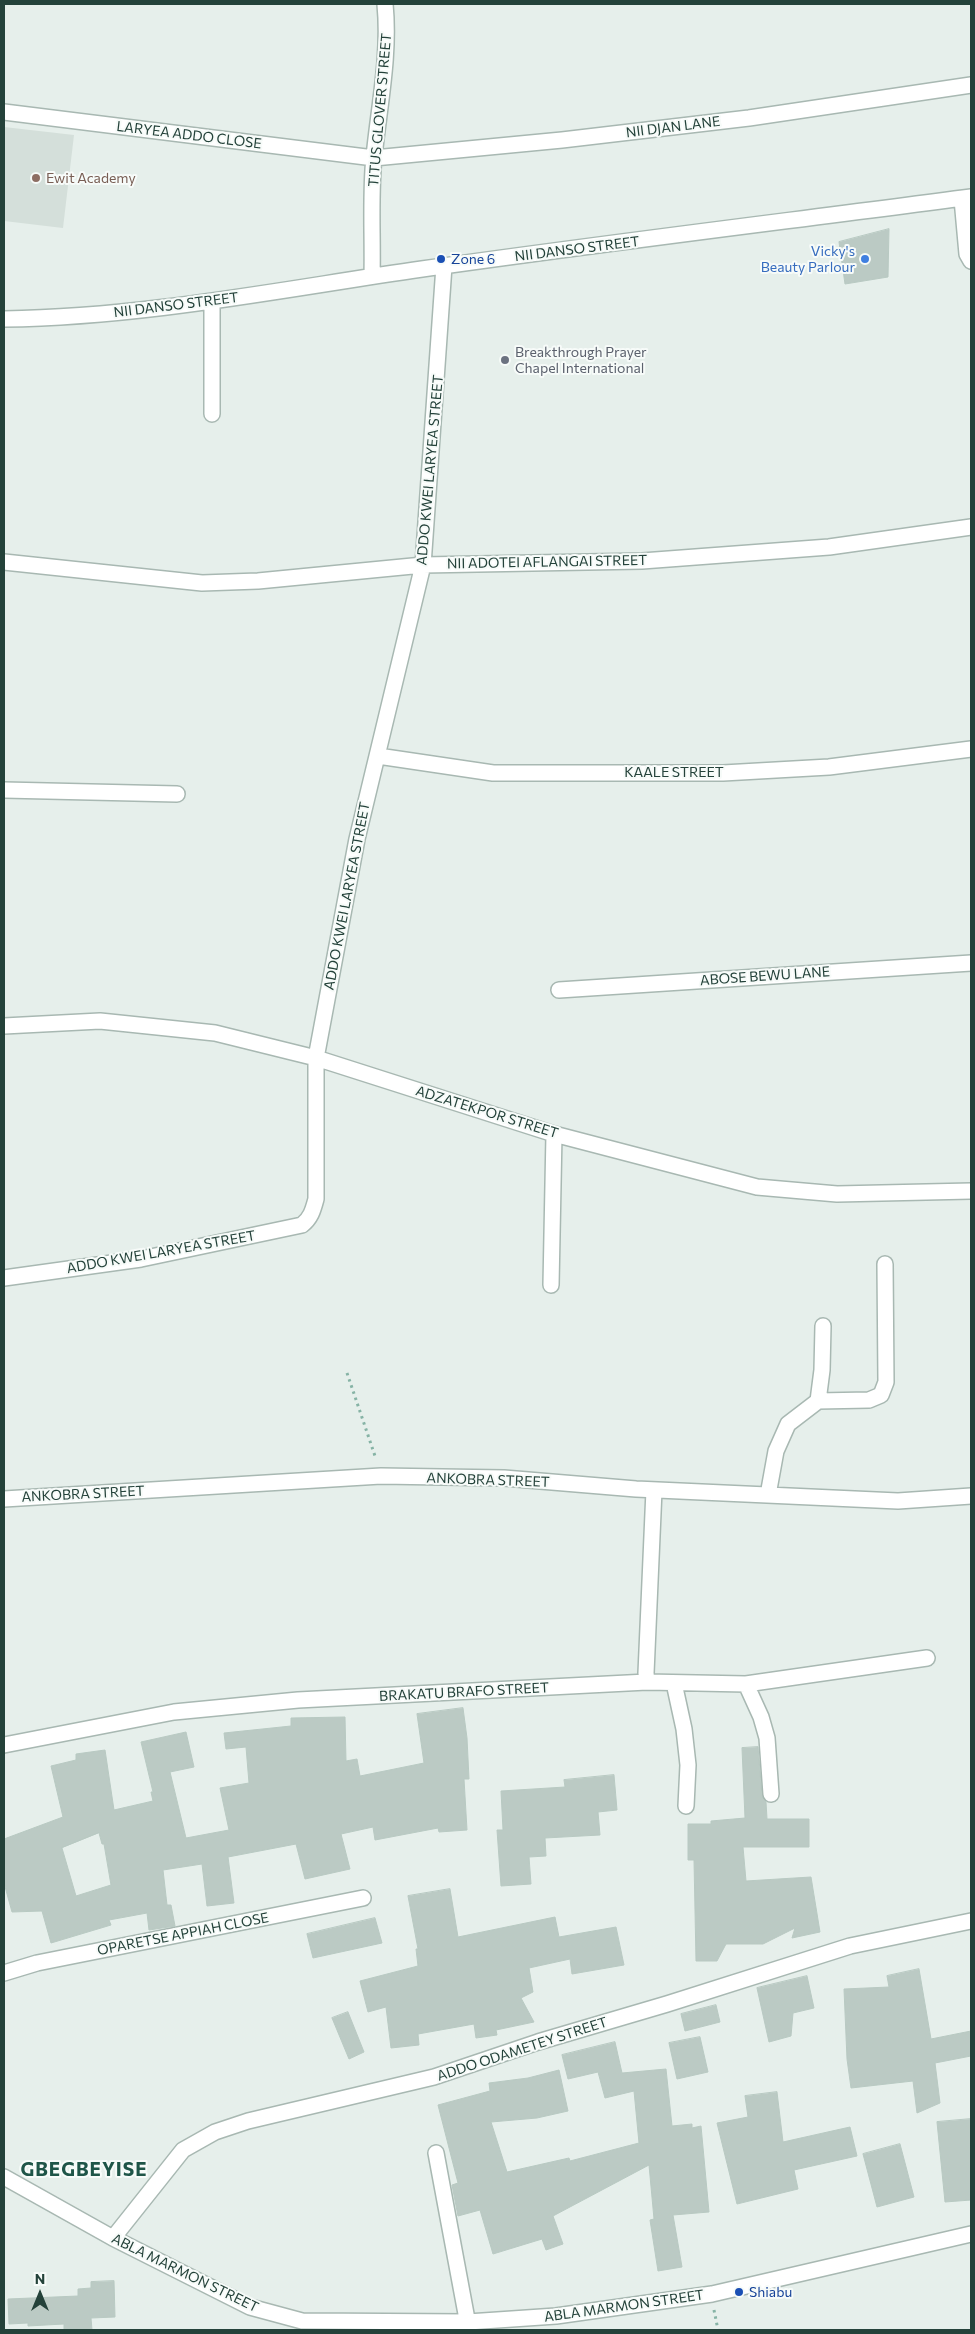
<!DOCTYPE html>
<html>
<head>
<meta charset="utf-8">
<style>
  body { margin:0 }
  #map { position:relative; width:975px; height:2334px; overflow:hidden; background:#e6efeb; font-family:Commissioner,sans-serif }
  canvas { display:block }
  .frame { position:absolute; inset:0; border:5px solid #24423a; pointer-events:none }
  .north { position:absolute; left:15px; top:2269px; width:50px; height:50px; -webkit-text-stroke:4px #f7fbf9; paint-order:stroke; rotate:0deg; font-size:14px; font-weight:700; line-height:20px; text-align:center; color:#24423a }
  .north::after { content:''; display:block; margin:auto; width:18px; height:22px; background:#24423a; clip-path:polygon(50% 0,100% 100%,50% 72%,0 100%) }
</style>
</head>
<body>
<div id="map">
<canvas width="975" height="2334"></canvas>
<div class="frame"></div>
<div class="north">N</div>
</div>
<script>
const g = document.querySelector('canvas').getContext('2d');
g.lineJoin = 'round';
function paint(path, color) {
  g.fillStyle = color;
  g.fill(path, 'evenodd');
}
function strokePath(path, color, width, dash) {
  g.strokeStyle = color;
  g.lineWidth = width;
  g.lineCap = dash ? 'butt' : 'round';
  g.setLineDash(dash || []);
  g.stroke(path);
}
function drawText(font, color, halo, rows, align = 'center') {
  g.font = font + ' Commissioner,sans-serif';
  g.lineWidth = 4;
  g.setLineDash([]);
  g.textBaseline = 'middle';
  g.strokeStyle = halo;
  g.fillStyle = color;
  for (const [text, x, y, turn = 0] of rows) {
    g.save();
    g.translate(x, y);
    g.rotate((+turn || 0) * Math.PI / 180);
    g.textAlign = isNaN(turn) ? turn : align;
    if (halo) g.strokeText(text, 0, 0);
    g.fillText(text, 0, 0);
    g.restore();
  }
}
paint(new Path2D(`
  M 4,127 L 74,135 L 63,228 L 4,221 Z`), '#d4dfda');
const building = new Path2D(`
  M 889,229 L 888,277 L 845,284 L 839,242 Z
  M 463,1708 L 467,1738 L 469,1779 L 464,1779 L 467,1830 L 439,1832 L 438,1828 L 375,1840 L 373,1827 L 341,1834 L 350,1869 L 305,1879 L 296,1844 L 228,1857 L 234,1903 L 207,1906 L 202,1864 L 163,1870 L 167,1905 L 171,1905 L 175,1926 L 149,1930 L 147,1913 L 109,1920 L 111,1925 L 51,1943 L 42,1911 L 12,1912 L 4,1883 L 4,1839 L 63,1817 L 51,1766 L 76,1760 L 76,1754 L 105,1750 L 114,1810 L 153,1801 L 151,1792 L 153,1792 L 141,1742 L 186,1732 L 194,1767 L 170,1772 L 186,1838 L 229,1830 L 220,1788 L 249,1783 L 246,1747 L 226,1749 L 224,1733 L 291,1726 L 291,1718 L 345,1717 L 346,1761 L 357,1759 L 360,1776 L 424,1763 L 417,1714 ZM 99,1833 L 102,1844 L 104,1844 L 111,1885 L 76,1896 L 62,1848 Z
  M 758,1747 L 762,1795 L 766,1802 L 767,1819 L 809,1819 L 809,1847 L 743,1847 L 746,1881 L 811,1877 L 820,1932 L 792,1938 L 795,1928 L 763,1944 L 726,1944 L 717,1961 L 696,1961 L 694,1860 L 688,1860 L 688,1824 L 711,1824 L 711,1821 L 745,1818 L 742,1748 Z
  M 614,1775 L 617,1810 L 598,1812 L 600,1835 L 545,1838 L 546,1856 L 529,1857 L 531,1884 L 501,1886 L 497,1830 L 503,1830 L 501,1791 L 565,1787 L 564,1780 Z
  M 450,1889 L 458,1937 L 555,1917 L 559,1937 L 616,1927 L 624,1965 L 572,1974 L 570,1959 L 529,1968 L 533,1992 L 521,1998 L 534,2022 L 496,2030 L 497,2035 L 476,2038 L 474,2024 L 418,2034 L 419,2045 L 391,2048 L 386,2007 L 368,2012 L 360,1981 L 418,1966 L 416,1949 L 418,1949 L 408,1896 Z
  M 375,1918 L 382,1943 L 313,1958 L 307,1934 Z
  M 919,1969 L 931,2039 L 971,2031 L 971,2056 L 935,2063 L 940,2103 L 917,2113 L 913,2081 L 851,2088 L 847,2059 L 844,1989 L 889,1987 L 887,1976 Z
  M 807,1976 L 814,2008 L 793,2013 L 791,2036 L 769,2042 L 757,1988 Z
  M 716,2005 L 720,2022 L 685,2031 L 681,2014 Z
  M 348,2012 L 364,2052 L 349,2059 L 332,2018 Z
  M 700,2037 L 708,2072 L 677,2079 L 669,2043 Z
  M 615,2042 L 622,2073 L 666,2069 L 672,2126 L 692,2124 L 692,2128 L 701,2126 L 709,2212 L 673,2215 L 682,2267 L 658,2271 L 650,2220 L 654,2219 L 649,2165 L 553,2216 L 563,2244 L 546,2250 L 542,2239 L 493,2254 L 480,2210 L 458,2216 L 452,2185 L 458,2183 L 438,2105 L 490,2091 L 489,2083 L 528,2078 L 559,2070 L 568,2111 L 537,2118 L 491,2122 L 507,2172 L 569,2158 L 570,2161 L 639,2143 L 634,2091 L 605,2098 L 598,2072 L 568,2079 L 562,2055 Z
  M 777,2092 L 783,2142 L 850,2127 L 857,2156 L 794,2170 L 798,2189 L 737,2204 L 717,2123 L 748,2117 L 745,2096 Z
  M 971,2119 L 971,2200 L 945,2202 L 937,2122 Z
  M 900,2144 L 914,2197 L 877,2207 L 863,2154 Z
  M 114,2281 L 115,2317 L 91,2318 L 92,2330 L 64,2330 L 64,2324 L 28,2326 L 28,2323 L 9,2324 L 8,2299 L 78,2296 L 78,2289 L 91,2288 L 91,2282 Z`);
paint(building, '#bbcac4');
strokePath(building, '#b8c9c2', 1);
const minor = new Path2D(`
  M 4,112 L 374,158 L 562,140 L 749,118 L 971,85
  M 962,199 L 967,254 L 971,261
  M 372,276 C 373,237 370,196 374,157 C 379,106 390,55 385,4
  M 212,302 L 212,414
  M 4,319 C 145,317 283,289 422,269 C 605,243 788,221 971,197
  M 4,562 L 202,583 L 258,581 L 423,565 L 642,561 L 829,547 L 971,527
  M 378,756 L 493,773 L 723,773 L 829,767 L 971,749
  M 4,790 L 177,794
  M 559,990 L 971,963
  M 4,1026 L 100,1021 L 215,1033 L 316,1058 L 554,1134 L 757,1187 L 837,1194 L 971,1191
  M 4,1278 L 141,1259 L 302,1225 C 311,1218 313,1210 316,1199 L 316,1058 L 357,839 L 423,565 L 444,266
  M 551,1285 L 554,1134
  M 818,1401 L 869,1400 L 881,1395 L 886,1382 L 885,1264
  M 768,1495 L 776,1451 L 788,1424 L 818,1401 L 822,1370 L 823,1326
  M 4,1499 L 381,1476 L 504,1478 L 636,1489 L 898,1501 L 971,1496
  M 647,1682 L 646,1673 L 654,1490
  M 674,1683 L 684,1729 L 688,1765 L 686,1806
  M 746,1684 L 761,1717 L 767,1738 L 771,1794
  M 4,1745 L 174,1712 L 298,1700 L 647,1682 L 746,1684 L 927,1658
  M 4,1973 L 37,1963 L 363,1898
  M 436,2153 L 469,2330
  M 4,2177 L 113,2238 L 250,2307 L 302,2321 L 468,2322 L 556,2316 L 712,2294 L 971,2234
  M 113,2238 L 183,2150 L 215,2132 L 248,2121 L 434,2077 L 538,2042 L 667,2004 L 850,1946 L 971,1921`);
strokePath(minor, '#a8b8b2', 18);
strokePath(new Path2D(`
  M 347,1373 L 376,1459
  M 714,2310 L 718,2330`), '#86b3a5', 3, [2.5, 4]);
strokePath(minor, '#fff', 15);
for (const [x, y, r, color] of [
  [36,178,5,"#8d6e63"],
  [441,259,5,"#1a4fb4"],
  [865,259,5,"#3f7fe0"],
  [505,360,5,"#6b7280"],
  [739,2292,5,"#1a4fb4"]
]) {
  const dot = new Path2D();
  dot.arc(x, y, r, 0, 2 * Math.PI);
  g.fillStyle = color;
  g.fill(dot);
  strokePath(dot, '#f7fbf9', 2);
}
drawText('14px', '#24423a', '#f7fbf9', [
  ["TITUS GLOVER STREET",380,110,-85],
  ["NII DJAN LANE",673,127,-7],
  ["LARYEA ADDO CLOSE",189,135,7],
  ["NII DANSO STREET",577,249,-7],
  ["NII DANSO STREET",176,305,-7],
  ["ADDO KWEI LARYEA STREET",430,470,-85],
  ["NII ADOTEI AFLANGAI STREET",547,562,-1],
  ["KAALE STREET",674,772],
  ["ADDO KWEI LARYEA STREET",347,896,-79],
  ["ABOSE BEWU LANE",765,976,-4],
  ["ADZATEKPOR STREET",487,1112,17],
  ["ADDO KWEI LARYEA STREET",161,1252,-10],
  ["ANKOBRA STREET",488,1480,2],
  ["ANKOBRA STREET",83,1494,-3],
  ["BRAKATU BRAFO STREET",464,1692,-3],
  ["OPARETSE APPIAH CLOSE",183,1934,-11],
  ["ADDO ODAMETEY STREET",522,2049,-18],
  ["ABLA MARMON STREET",185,2273,26],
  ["ABLA MARMON STREET",624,2306,-8]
]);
drawText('14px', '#785e54', '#f7fbf9', [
  ["Ewit Academy",46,178]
], 'left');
drawText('14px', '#366cbe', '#f7fbf9', [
  ["Vicky's",855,251],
  ["Beauty Parlour",855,267]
], 'right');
drawText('14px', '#164399', '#f7fbf9', [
  ["Zone 6",451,259],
  ["Shiabu",749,2292]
], 'left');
drawText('14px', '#5b616d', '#f7fbf9', [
  ["Breakthrough Prayer",515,352],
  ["Chapel International",515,368]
], 'left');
g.letterSpacing = '1px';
drawText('bold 19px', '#1f5548', '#f7fbf9', [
  ["GBEGBEYISE",84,2170]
]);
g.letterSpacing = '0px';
</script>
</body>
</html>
